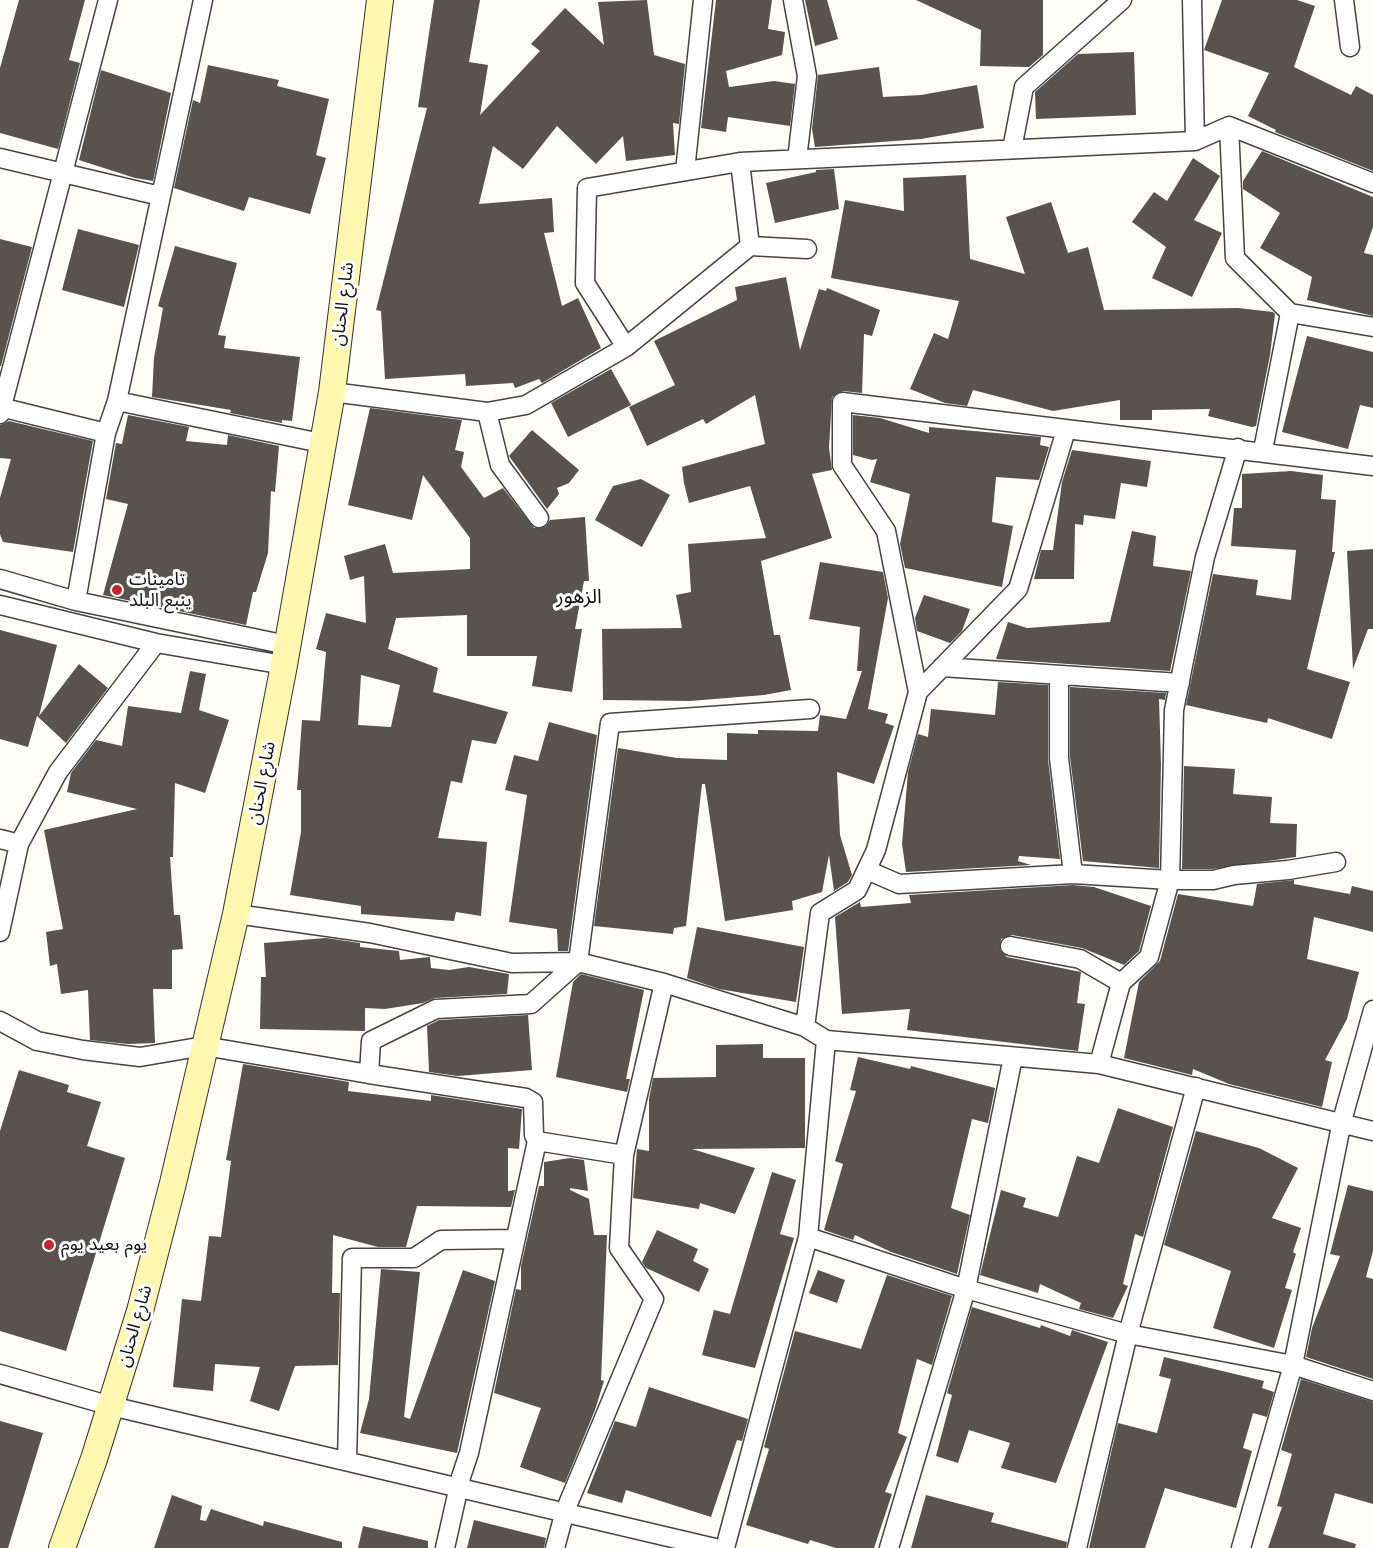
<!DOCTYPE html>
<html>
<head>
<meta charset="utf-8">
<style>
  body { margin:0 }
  canvas { display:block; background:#fffdf5 }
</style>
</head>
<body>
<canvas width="1373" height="1548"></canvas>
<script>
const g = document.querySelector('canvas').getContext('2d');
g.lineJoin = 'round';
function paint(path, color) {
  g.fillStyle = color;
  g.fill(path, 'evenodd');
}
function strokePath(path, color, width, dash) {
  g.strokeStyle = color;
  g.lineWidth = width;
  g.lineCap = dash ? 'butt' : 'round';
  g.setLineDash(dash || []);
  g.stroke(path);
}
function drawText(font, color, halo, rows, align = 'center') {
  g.font = font + ' "Libre Baskerville","Noto Sans Arabic",serif';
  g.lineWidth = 6;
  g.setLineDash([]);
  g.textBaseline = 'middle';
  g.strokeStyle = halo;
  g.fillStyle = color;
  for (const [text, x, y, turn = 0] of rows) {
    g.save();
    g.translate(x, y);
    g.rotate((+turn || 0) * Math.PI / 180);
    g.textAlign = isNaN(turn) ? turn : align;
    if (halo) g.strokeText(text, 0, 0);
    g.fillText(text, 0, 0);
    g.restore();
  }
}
paint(new Path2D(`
  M 19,0 L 85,0 L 69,60 L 80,63 L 58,149 L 0,133 L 0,68 Z
  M 434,0 L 480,0 L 469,62 L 488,65 L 480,115 L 540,51 L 531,44 L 565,8 L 604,45 L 598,2 L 647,0 L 654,55 L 685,64 L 679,124 L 673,123 L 675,155 L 626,161 L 623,136 L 596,164 L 557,126 L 523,169 L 493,146 L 479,204 L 552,198 L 554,232 L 544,233 L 562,306 L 578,298 L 601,348 L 542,383 L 539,379 L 515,388 L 513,383 L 466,386 L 465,374 L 385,379 L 381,311 L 376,310 L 427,108 L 418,107 Z
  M 716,0 L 772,0 L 768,29 L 785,32 L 782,55 L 726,71 L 729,87 L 774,81 L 795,84 L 790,126 L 728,117 L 726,132 L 701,128 Z
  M 805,0 L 827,0 L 838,39 L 815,46 Z
  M 916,0 L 1043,0 L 1043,55 L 1029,67 L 980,66 L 981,30 Z
  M 1222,0 L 1297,0 L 1315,6 L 1294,67 L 1351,95 L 1356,86 L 1373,95 L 1373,171 L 1275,132 L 1276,130 L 1248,116 L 1269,73 L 1204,50 Z
  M 1134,52 L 1136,115 L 1036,119 L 1035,92 L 1078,54 Z
  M 208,65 L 279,80 L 277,86 L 329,99 L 316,155 L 326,158 L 310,214 L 249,197 L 244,211 L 174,188 L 193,100 L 200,103 Z
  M 879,67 L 883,97 L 921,95 L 977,85 L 984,128 L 921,139 L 815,147 L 812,129 L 818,75 Z
  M 101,70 L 171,93 L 153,181 L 135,178 L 79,160 Z
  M 1262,151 L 1373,197 L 1373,227 L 1364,253 L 1373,255 L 1373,316 L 1307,300 L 1312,277 L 1260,248 L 1280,213 L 1243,189 L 1243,181 Z
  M 1193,158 L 1220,176 L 1194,220 L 1222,233 L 1192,297 L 1152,278 L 1166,247 L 1132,222 L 1154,192 L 1167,201 Z
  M 834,169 L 839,209 L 775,223 L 766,183 L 816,172 L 816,170 Z
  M 966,175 L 970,259 L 1025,274 L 1006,217 L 1051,202 L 1068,253 L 1088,247 L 1104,310 L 1238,308 L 1273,312 L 1275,314 L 1270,355 L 1256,426 L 1252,427 L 1208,416 L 1210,409 L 1152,410 L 1152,420 L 1120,420 L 1120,400 L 1053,411 L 973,390 L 967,406 L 945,403 L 910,389 L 934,333 L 948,339 L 959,301 L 831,278 L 845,200 L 904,211 L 903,178 Z
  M 78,229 L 139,245 L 124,307 L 62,290 Z
  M 0,239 L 32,247 L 1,366 L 0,366 Z
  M 175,246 L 237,263 L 218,335 L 226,336 L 224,348 L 300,357 L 292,421 L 282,420 L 282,423 L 230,413 L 231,410 L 152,397 L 154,358 L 163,308 L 158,306 Z
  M 786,277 L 800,350 L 819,289 L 826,291 L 827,288 L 880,310 L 872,336 L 864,334 L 862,393 L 843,391 L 832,397 L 829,448 L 832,470 L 812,474 L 832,538 L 761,561 L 774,635 L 780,635 L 791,690 L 764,695 L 690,701 L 603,700 L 602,629 L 682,628 L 676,595 L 691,592 L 688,544 L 766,538 L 750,486 L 689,503 L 684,483 L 682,467 L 765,444 L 755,395 L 706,424 L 703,419 L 647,446 L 629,407 L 675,385 L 654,341 L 737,300 L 735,287 Z
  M 1307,336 L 1373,352 L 1373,408 L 1360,405 L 1348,449 L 1282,432 Z
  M 611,369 L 631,405 L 568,437 L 551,403 Z
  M 370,408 L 462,420 L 455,450 L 464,452 L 461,467 L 484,498 L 503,488 L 534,528 L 545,527 L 550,520 L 585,517 L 589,581 L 584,581 L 575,629 L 582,629 L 572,692 L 532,686 L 537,656 L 467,656 L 467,615 L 396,618 L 388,649 L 438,668 L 433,692 L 508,712 L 496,744 L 472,740 L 462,783 L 451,781 L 438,838 L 487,842 L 481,916 L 456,912 L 454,921 L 361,914 L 361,906 L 290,895 L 301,832 L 301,790 L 297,790 L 302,720 L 320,721 L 326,652 L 316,649 L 326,613 L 366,623 L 364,576 L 350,580 L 344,556 L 385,544 L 393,573 L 470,569 L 470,538 L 423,475 L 412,520 L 348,505 ZM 361,675 L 400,685 L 391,727 L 358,725 Z
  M 128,415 L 189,427 L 186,441 L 227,445 L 228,435 L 279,446 L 275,492 L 271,491 L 268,553 L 256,592 L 253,592 L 246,625 L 103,595 L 128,504 L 106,499 L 116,443 L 122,444 Z
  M 853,415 L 880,418 L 929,433 L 929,427 L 1041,437 L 1040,445 L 1049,447 L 1039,480 L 996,477 L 992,522 L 1013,526 L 1002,587 L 905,568 L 900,544 L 910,494 L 870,482 L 877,459 L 872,460 L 853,455 Z
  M 9,421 L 93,441 L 73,552 L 3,542 L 0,534 L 0,498 L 11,459 L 0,458 L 0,425 Z
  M 532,430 L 579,470 L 569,483 L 557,488 L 559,494 L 547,509 L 509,456 Z
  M 1072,450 L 1151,461 L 1147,487 L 1121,483 L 1115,519 L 1084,515 L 1083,525 L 1075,524 L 1074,579 L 1034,579 L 1041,550 L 1053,550 L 1062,482 Z
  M 1291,471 L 1323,475 L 1321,499 L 1336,500 L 1332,552 L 1335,552 L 1307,669 L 1350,682 L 1332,739 L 1268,718 L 1267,723 L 1186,705 L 1213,574 L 1258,580 L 1256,595 L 1291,600 L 1296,550 L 1231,546 L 1234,508 L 1242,508 L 1242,474 Z
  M 641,479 L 670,495 L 642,547 L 595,520 L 613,486 Z
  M 1132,531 L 1156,536 L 1153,566 L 1191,571 L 1170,671 L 996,659 L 1008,622 L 1027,628 L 1110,622 Z
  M 1373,549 L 1373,629 L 1368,629 L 1353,669 L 1347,551 Z
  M 820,562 L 883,572 L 888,598 L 868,709 L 888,714 L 885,723 L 894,726 L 874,784 L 837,772 L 840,835 L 852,875 L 848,882 L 834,891 L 829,855 L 822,892 L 792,901 L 793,910 L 725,921 L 705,784 L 702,784 L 686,926 L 674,928 L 673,934 L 594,926 L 618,748 L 677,758 L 727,760 L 727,733 L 758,734 L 758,730 L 818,731 L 820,715 L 846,719 L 862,671 L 857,671 L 860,627 L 809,619 Z
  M 924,595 L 970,609 L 962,631 L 950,643 L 917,631 L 915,618 Z
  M 0,630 L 57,645 L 39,716 L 79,664 L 108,688 L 66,743 L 37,716 L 28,747 L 0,739 Z
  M 190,671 L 206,674 L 199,710 L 229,720 L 205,793 L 175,783 L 173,857 L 170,857 L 174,915 L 180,915 L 183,949 L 172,950 L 172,989 L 153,989 L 155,1043 L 128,1044 L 90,1040 L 88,990 L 61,994 L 57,964 L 50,966 L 46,932 L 63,929 L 44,830 L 137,809 L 67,792 L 71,773 L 96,740 L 122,746 L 128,706 L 181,713 Z
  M 998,682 L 1048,685 L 1048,759 L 1060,859 L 1019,856 L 1018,861 L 1031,865 L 906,872 L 902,844 L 908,772 L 918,734 L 928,737 L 931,709 L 995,715 Z
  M 1070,687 L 1166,693 L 1165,700 L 1159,699 L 1161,764 L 1159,868 L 1083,861 L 1070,757 Z
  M 549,722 L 597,735 L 568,951 L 558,951 L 557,929 L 509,922 L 527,795 L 505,790 L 514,755 L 538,761 Z
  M 1184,766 L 1235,769 L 1233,794 L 1272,797 L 1270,823 L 1297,824 L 1296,857 L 1212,869 L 1182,869 Z
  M 1294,880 L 1294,884 L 1350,894 L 1352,886 L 1373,891 L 1373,932 L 1314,917 L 1307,959 L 1359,972 L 1347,1019 L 1325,1060 L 1332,1062 L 1322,1107 L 1229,1084 L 1193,1069 L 1192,1075 L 1124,1058 L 1139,982 L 1160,961 L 1178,894 L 1253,906 L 1257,884 Z
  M 1073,885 L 1094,887 L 1151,906 L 1139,951 L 1124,965 L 1082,948 L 1012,935 L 1001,939 L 1000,950 L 1007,957 L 1081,972 L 1077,1003 L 1085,1004 L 1078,1051 L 907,1030 L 910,1009 L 842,1014 L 835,917 L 860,902 L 861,907 L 911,903 L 909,895 Z
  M 697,927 L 804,947 L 796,1002 L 719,989 L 687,978 Z
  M 326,938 L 360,943 L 360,947 L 399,951 L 400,960 L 430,957 L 431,968 L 449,970 L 469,967 L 509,974 L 507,994 L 435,998 L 423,1003 L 385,1009 L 365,1008 L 365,1031 L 260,1029 L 261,977 L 266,977 L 264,943 Z
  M 581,974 L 644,990 L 626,1079 L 630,1079 L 627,1092 L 556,1077 L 573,982 Z
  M 528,1015 L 532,1070 L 458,1076 L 429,1072 L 427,1026 L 439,1020 Z
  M 763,1044 L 763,1058 L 805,1058 L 805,1148 L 692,1149 L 755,1168 L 735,1214 L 700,1203 L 699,1209 L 633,1198 L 637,1149 L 649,1151 L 649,1099 L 653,1078 L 716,1077 L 716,1045 Z
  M 858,1057 L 910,1069 L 911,1066 L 995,1088 L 988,1123 L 972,1119 L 951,1208 L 970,1215 L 957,1274 L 891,1252 L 855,1235 L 853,1240 L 824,1230 L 843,1164 L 835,1161 L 856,1091 L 850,1090 Z
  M 243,1064 L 349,1082 L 348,1091 L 431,1101 L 431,1095 L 522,1109 L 519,1149 L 508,1148 L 508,1191 L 515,1190 L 511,1207 L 417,1206 L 406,1247 L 378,1247 L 333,1235 L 332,1293 L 340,1293 L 338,1365 L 295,1366 L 279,1411 L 250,1401 L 260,1367 L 215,1364 L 213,1391 L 173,1387 L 182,1299 L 201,1301 L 209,1236 L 221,1237 L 231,1161 L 226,1160 Z
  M 19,1070 L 69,1085 L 67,1092 L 101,1102 L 87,1146 L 125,1158 L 66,1351 L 0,1331 L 0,1131 Z
  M 1118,1108 L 1173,1127 L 1143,1237 L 1135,1234 L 1123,1284 L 1128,1286 L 1113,1318 L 1079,1309 L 1081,1303 L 1040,1284 L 1038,1293 L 980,1275 L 1001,1190 L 1026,1198 L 1023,1207 L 1058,1217 L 1077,1156 L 1099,1163 Z
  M 1196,1131 L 1259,1148 L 1298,1168 L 1272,1218 L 1301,1228 L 1293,1252 L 1296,1254 L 1285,1288 L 1292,1290 L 1274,1348 L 1213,1328 L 1231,1271 L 1164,1245 Z
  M 570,1158 L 584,1160 L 588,1191 L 570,1188 L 570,1190 L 589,1199 L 594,1235 L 607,1235 L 601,1380 L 604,1381 L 595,1410 L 565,1483 L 520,1467 L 541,1408 L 494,1393 L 516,1289 L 521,1290 L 521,1266 L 539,1186 L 544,1186 L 544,1162 Z
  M 772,1172 L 796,1180 L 780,1234 L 794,1238 L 755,1368 L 702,1355 L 714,1310 L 730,1314 Z
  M 1348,1185 L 1373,1191 L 1373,1251 L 1366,1277 L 1373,1279 L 1373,1379 L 1306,1357 L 1312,1328 L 1340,1256 L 1330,1254 Z
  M 657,1230 L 698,1249 L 693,1261 L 709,1269 L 699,1292 L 646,1268 L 642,1262 Z
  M 381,1269 L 420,1272 L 404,1417 L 410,1419 L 463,1270 L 495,1281 L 457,1453 L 360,1433 L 369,1399 Z
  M 818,1270 L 845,1280 L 837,1303 L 809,1293 Z
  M 887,1275 L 952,1296 L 932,1365 L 917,1359 L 898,1433 L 907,1437 L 885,1492 L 892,1494 L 874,1548 L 836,1548 L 810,1540 L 808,1544 L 746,1525 L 769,1449 L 764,1447 L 795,1331 L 861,1349 Z
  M 972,1307 L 1040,1328 L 1041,1325 L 1070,1336 L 1072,1330 L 1108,1342 L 1056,1483 L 1001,1468 L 1010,1443 L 969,1430 L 958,1463 L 936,1456 L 952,1395 L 947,1393 Z
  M 1164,1357 L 1264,1381 L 1262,1388 L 1274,1392 L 1267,1417 L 1253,1413 L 1243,1448 L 1252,1451 L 1236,1508 L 1165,1488 L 1145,1548 L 1089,1548 L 1118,1423 L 1157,1433 L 1171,1379 L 1159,1376 Z
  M 1301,1379 L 1373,1402 L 1373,1504 L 1335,1493 L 1323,1534 L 1356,1544 L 1355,1548 L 1268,1548 L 1282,1507 L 1277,1506 L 1292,1454 L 1281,1450 Z
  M 649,1387 L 748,1419 L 742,1441 L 737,1440 L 711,1517 L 626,1490 L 622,1503 L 587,1493 L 615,1421 L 636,1427 Z
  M 0,1421 L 43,1433 L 8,1548 L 0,1548 Z
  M 172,1495 L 202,1506 L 200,1520 L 206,1521 L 211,1509 L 263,1526 L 264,1521 L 342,1542 L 342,1548 L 154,1548 Z
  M 926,1495 L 994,1513 L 991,1522 L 1067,1542 L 1066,1548 L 911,1548 Z
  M 474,1520 L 546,1538 L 544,1548 L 467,1548 Z
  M 363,1526 L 428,1541 L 428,1548 L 358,1548 Z`), '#5a524d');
const street = new Path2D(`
  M 793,0 L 807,76 L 797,159
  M 1192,0 L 1195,141
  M 1344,0 L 1350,47
  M 1229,126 L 1235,258 L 1290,313 L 1373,327
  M 1012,149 L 1024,87 L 1122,0
  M 0,158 L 160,196
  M 740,162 L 750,246
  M 685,171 L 703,0
  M 626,347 L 585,283 L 587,188 L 740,162 L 1195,141 L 1229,126 L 1373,183
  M 332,392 L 487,412 L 526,405 L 626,347 L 750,246 L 807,249
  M 117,401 L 321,443
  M 0,407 L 106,433
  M 487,412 L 500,465 L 539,518
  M 0,414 L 108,0
  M 1263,450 L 1290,313
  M 0,579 L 76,601 L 287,645
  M 76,601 L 106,433 L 117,401 L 203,0
  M 0,605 L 156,643 L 284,665
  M 942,667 L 1180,683
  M 1059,675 L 1059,758 L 1073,874
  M 918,692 L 1018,589 L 1066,430
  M 0,839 L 19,844 L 0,932
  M 19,844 L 58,772 L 156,643
  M 867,870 L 899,884 L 1073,874 L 1170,880 L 1213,880 L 1234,875 L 1288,870 L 1336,862
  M 236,914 L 370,933 L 512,963 L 578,962 L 664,983 L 805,1027 L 826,1040 L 1099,1064 L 1373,1131
  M 1010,946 L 1080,959 L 1121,983
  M 0,1021 L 37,1041 L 83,1050 L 140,1057 L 204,1046 L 369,1074 L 371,1041 L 436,1009 L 531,1004 L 578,962 L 610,723 L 810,709
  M 805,1027 L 820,913 L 857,890 L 876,850 L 918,692 L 886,531 L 842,465 L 842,402 L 1373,466
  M 1099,1064 L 1121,983 L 1149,957 L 1170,880 L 1174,710 L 1205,557 L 1238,448
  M 369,1074 L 526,1098 L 533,1102 L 534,1135 L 537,1141 L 624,1155 L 619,1248 L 654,1299 L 565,1511 L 555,1548
  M 624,1155 L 664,983
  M 808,1237 L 966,1289 L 1128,1334 L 1293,1365 L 1373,1391
  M 0,1374 L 111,1406 L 715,1548
  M 347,1461 L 352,1258 L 414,1258 L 441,1240 L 514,1239
  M 445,1548 L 461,1477 L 469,1453 L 537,1141
  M 725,1548 L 808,1237 L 826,1040
  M 889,1548 L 966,1289 L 1013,1057
  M 1077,1548 L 1128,1334 L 1196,1087
  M 1241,1548 L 1293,1365 L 1342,1121 L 1373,1010`);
const secondary = new Path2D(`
  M 62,1548 L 94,1459 L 140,1311 L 173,1183 L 236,914 L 284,665 L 332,392 L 380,0`);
strokePath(street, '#444', 21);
strokePath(secondary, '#333', 28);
strokePath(street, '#fff', 18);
strokePath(secondary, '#fff6b0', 26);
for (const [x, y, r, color] of [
  [117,590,6,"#c4262e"],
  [49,1245,6,"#c4262e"]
]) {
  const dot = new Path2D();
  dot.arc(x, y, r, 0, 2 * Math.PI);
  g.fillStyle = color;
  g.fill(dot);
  strokePath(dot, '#fff', 2);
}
drawText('18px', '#111', '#fff', [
  ["شارع الحنان",343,304,-83],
  ["شارع الحنان",262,783,-79],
  ["شارع الحنان",135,1326,-74]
]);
drawText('18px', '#111', '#fff', [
  ["تامينات",129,580],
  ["ينبع البلد",129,601],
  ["يوم بعيد يوم",61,1245]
], 'left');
drawText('20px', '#111', '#fff', [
  ["الزهور",579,597]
]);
</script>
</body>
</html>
